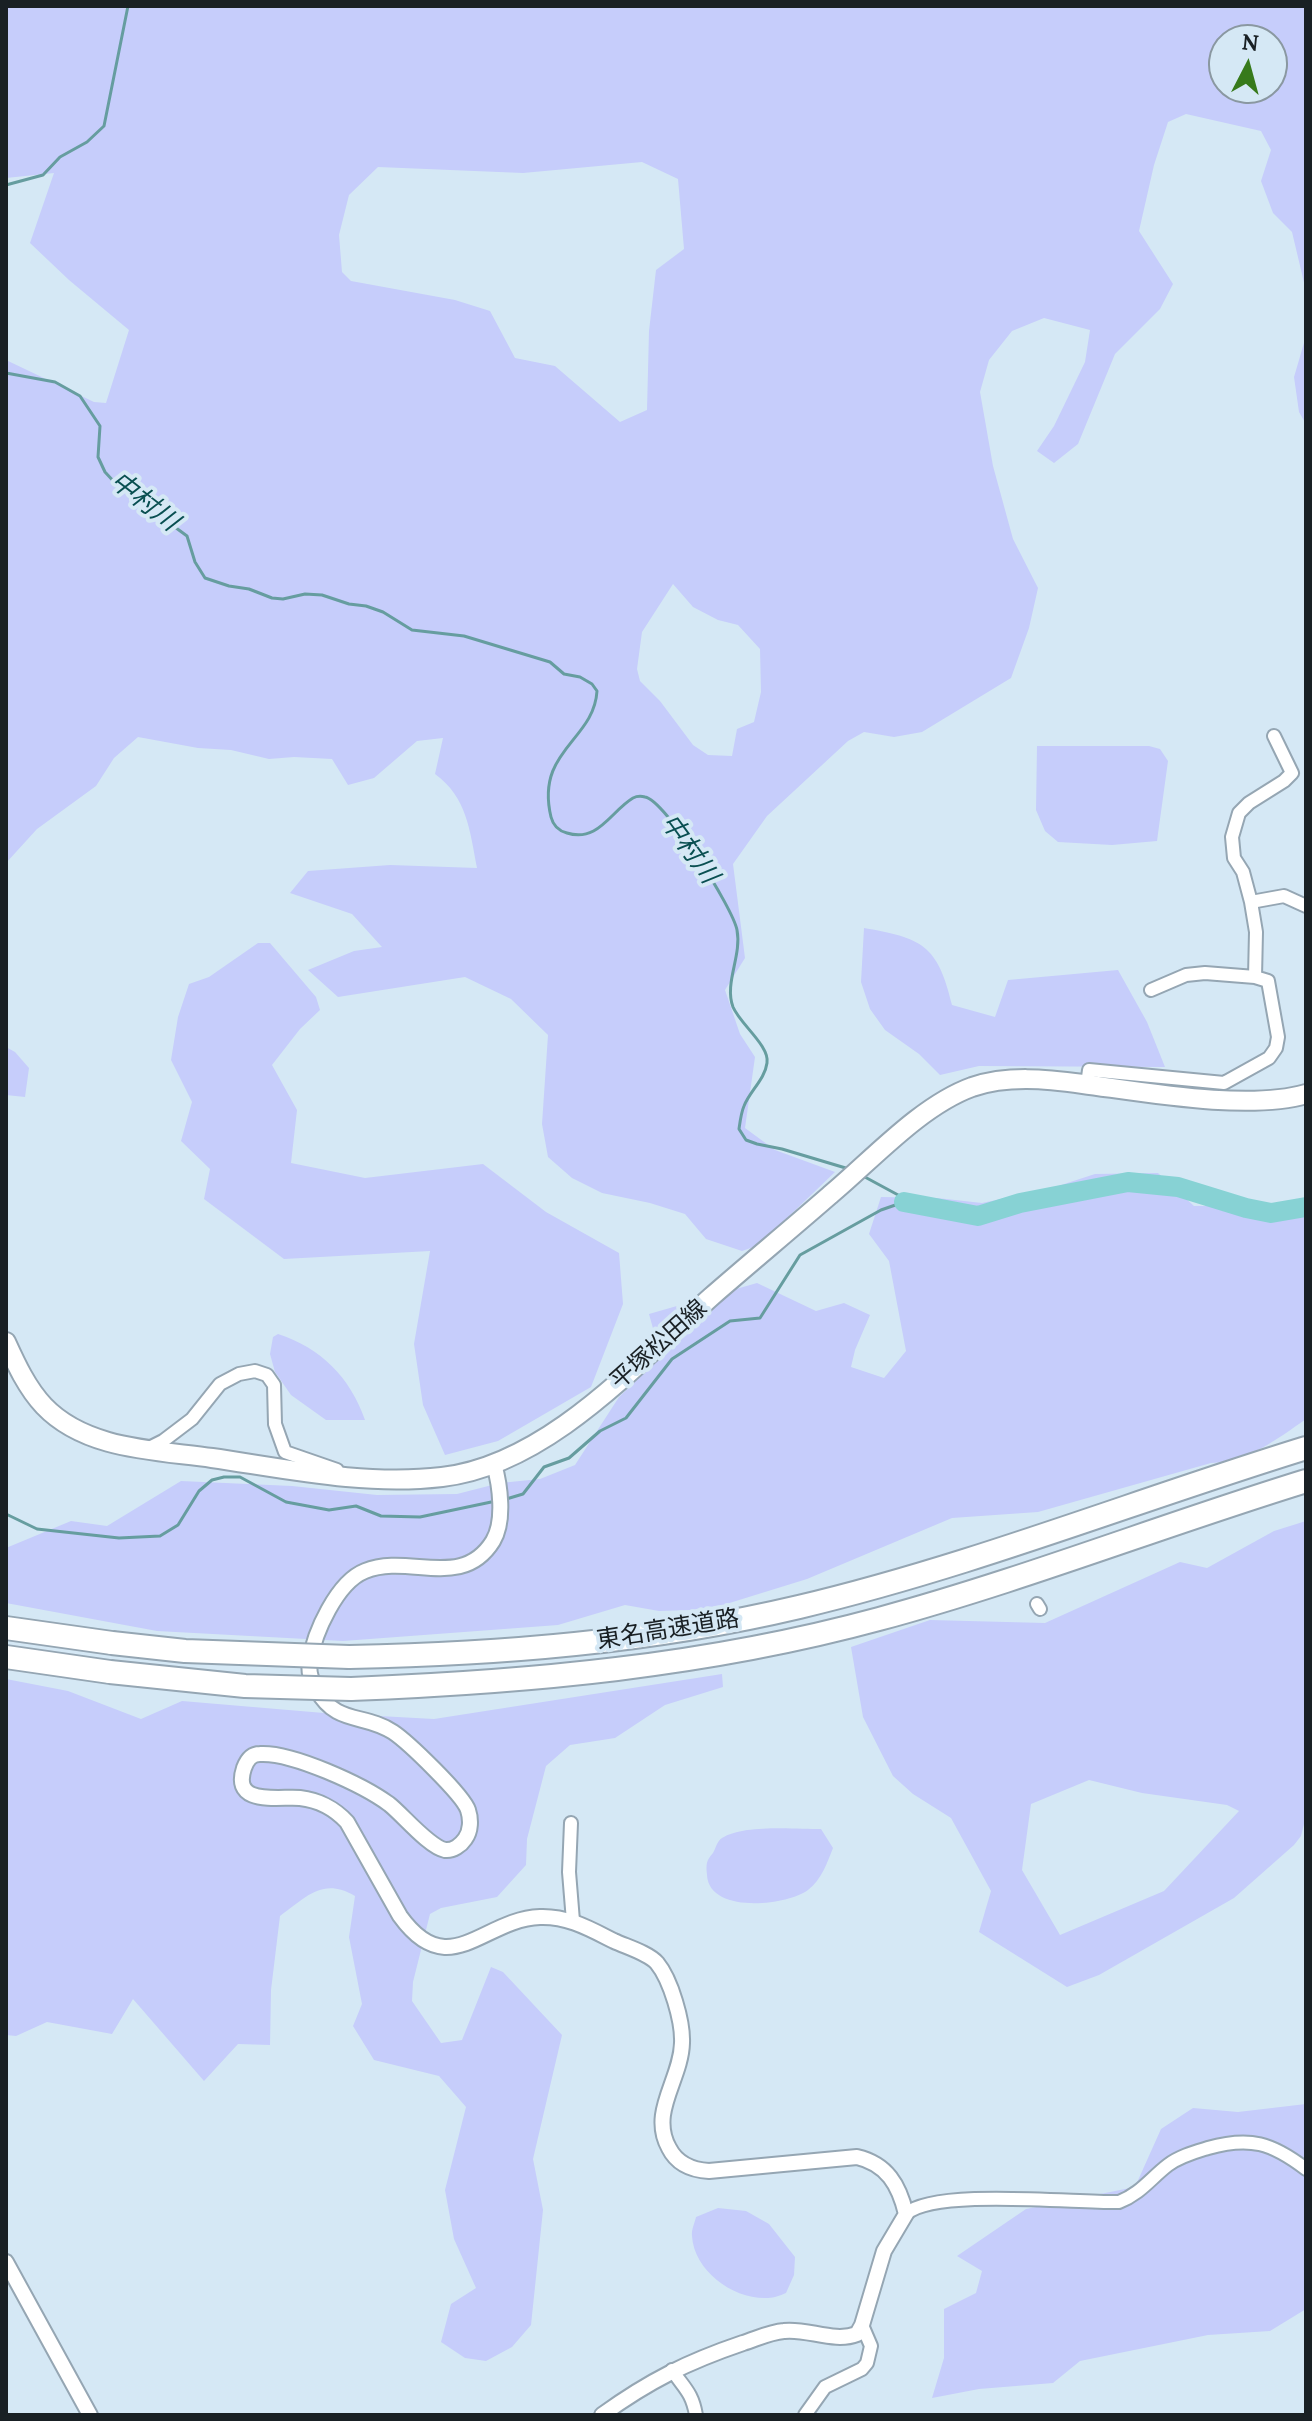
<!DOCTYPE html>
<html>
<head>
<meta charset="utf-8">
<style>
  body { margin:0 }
  #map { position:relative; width:1312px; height:2421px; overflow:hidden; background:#d5e8f5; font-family:Lora,serif }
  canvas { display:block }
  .frame { position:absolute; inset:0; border:8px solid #192024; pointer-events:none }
  .north { position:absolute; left:1208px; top:24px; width:80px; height:80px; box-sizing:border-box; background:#d5e8f5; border:2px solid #8a98a1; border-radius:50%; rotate:6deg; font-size:22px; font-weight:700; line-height:32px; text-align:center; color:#192024 }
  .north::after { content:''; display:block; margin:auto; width:28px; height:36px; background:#377a1b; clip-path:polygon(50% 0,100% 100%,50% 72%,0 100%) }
</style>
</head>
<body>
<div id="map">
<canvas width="1312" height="2421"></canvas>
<div class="frame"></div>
<div class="north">N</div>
</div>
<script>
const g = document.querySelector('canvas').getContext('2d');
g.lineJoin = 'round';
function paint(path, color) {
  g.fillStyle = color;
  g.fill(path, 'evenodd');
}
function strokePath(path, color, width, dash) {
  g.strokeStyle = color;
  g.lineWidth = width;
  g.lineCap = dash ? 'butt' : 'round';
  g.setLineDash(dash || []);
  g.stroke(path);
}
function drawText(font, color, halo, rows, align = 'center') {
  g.font = font + ' Lora,"Noto Sans JP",serif';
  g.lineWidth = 8;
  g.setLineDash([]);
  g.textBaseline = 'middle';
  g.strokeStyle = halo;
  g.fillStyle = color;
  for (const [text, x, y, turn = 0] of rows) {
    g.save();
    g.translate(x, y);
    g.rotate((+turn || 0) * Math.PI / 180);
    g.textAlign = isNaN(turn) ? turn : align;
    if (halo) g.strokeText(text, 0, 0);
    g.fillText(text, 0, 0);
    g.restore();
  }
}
paint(new Path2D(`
  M 6,6 L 1306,6 L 1306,291 L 1292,232 L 1273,213 L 1261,181 L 1271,150 L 1261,131 L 1186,114 L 1168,122 L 1154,165 L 1139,231 L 1173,284 L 1160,309 L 1115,354 L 1078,444 L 1054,463 L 1037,451 L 1054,426 L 1085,362 L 1090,330 L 1044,318 L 1012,331 L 989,360 L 980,392 L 993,466 L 1013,539 L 1038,588 L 1029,628 L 1011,678 L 922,732 L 894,737 L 864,732 L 848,741 L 767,816 L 733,864 L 745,958 L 725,990 L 740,1034 L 755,1057 L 745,1128 L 775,1150 L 835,1172 L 759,1245 L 742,1251 L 706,1239 L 685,1214 L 650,1203 L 602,1193 L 572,1178 L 548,1157 L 542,1124 L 548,1035 L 511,999 L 465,977 L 338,997 L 308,970 L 354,951 L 382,947 L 352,914 L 290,893 L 308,871 L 390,865 L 477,868 C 470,831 467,797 435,774 L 443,738 L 417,741 L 374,778 L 348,785 L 332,759 L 294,757 L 269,759 L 231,750 L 198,748 L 138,737 L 114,758 L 96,786 L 37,829 L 6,863 L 6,360 L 94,402 L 106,403 L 129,330 L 69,280 L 30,243 L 54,173 L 6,178 ZM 1224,40 L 1272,40 L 1272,88 L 1224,88 ZM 642,162 L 678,179 L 684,249 L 656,270 L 649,331 L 647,410 L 620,422 L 555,366 L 515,358 L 490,311 L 455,300 L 351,281 L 342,272 L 339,235 L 349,195 L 378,167 L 523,173 ZM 673,584 L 693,607 L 718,620 L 738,625 L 760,649 L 761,692 L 754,722 L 737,729 L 732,756 L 708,755 L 693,745 L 660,701 L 640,681 L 637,669 L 642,632 Z
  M 1306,336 L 1306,424 L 1299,412 L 1294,377 Z
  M 1037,746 L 1149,746 L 1160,749 L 1168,761 L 1157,841 L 1112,845 L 1058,842 L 1045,831 L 1036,810 Z
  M 864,928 C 922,938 938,945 952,1005 L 995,1017 L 1008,980 L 1118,970 L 1147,1022 L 1165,1067 L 979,1066 L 940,1075 L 919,1054 L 885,1030 L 870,1009 L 861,982 Z
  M 258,943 L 270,943 L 316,997 L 320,1010 L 300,1029 L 272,1065 L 297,1110 L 291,1163 L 365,1178 L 483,1164 L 546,1212 L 619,1253 L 623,1304 L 591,1387 L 498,1441 L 445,1455 L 423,1405 L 414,1344 L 430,1251 L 284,1259 L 204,1199 L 210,1169 L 181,1141 L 192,1102 L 171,1060 L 178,1017 L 189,984 L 209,977 Z
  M 6,1047 L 15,1052 L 29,1068 L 25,1097 L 6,1095 Z
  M 1158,1173 L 1194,1206 L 1306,1205 L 1306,1419 C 1276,1440 1249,1461 1211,1463 L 1038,1512 L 952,1518 L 807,1579 L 723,1605 L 690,1610 L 659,1611 L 625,1605 L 558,1625 L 343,1641 L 157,1631 L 6,1603 L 6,1548 L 71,1521 L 107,1526 L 181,1481 L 292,1486 L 377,1495 L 457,1494 L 500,1483 L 540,1479 L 575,1465 L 619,1397 L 661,1357 L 649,1314 L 757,1283 L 816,1311 L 844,1303 L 870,1315 L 855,1350 L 851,1367 L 884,1378 L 906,1351 L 889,1261 L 869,1234 L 881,1197 L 937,1198 L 982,1203 L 1052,1188 L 1095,1174 Z
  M 278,1334 C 321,1348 350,1377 365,1420 L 326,1420 L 291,1395 L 275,1372 L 270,1354 L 273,1337 Z
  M 1306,1521 L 1306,1816 L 1301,1836 L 1294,1845 L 1234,1898 L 1099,1975 L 1067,1987 L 979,1932 L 991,1891 L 951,1818 L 913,1794 L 893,1776 L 863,1717 L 851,1647 L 930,1620 L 1045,1623 L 1180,1562 L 1207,1568 L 1274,1531 ZM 1089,1780 L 1142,1793 L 1227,1805 L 1239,1811 L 1164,1891 L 1060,1935 L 1022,1870 L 1031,1804 Z
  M 722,1674 L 723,1687 L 665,1705 L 615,1738 L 570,1745 L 546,1766 L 527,1839 L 526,1865 L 497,1897 L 441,1908 L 430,1914 L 413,1982 L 412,2001 L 441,2043 L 462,2040 L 491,1967 L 503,1972 L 562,2035 L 533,2159 L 543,2210 L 531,2325 L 512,2347 L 486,2361 L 465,2358 L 441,2342 L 451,2304 L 476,2288 L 454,2239 L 445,2190 L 466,2107 L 439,2076 L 374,2060 L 353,2026 L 362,2004 L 349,1937 L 355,1896 C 322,1877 307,1897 280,1916 L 271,1990 L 270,2045 L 238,2044 L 204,2081 L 133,1999 L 112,2034 L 47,2022 L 16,2036 L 6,2035 L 6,1679 L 68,1691 L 141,1719 L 182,1701 L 324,1713 L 434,1719 Z
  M 821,1829 L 833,1848 C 827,1863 822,1879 808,1890 C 786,1906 709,1914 707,1875 C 706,1864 706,1861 713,1853 C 716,1848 717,1841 722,1838 C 743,1824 796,1829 821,1829 Z
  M 1306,2104 L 1306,2309 L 1270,2331 L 1208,2335 L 1080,2361 L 1053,2383 L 979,2389 L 932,2398 L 944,2358 L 944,2309 L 976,2293 L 982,2271 L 957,2256 L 1026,2209 L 1135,2187 L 1161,2129 L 1193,2108 L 1238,2112 Z
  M 718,2208 L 746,2211 L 769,2224 L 795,2257 L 794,2275 L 786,2293 C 781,2295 774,2298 768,2298 C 734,2300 694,2271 692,2236 C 691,2230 695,2222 696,2217 Z`), '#c6cdfb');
strokePath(new Path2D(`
  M 6,185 L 43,175 L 60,157 L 87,142 L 104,126 L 128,6
  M 6,373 L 55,382 L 80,396 L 100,426 L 98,457 L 105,472 L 117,485 L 147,500 L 168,522 L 187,536 L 195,562 L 205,578 L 229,586 L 249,589 L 272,598 L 283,599 L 305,594 L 322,595 L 349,604 L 366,606 L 383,612 L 412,630 L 464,636 L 550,662 L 564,674 L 580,677 L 592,684 L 597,691 C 594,741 535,750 551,817 C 553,825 559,831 567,833 C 598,843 611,811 633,798 C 637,796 641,796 645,797 C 665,800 733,908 737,930 C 742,956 724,983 733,1007 C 740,1024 770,1046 767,1063 C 765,1079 750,1091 744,1106 C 741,1113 740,1122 739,1129 L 746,1140 L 757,1144 L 782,1149 L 849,1169
  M 503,1500 L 523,1494 L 544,1467 L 569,1458 L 600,1431 L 626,1418 L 672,1359 L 730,1321 L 760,1318 L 800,1255 L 881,1210 L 904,1202 L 900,1196 L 863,1176
  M 6,1514 L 37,1529 L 119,1538 L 160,1536 L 178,1525 L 199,1491 L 212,1480 L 224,1477 L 240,1477 L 286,1502 L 329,1510 L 356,1506 L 381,1516 L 420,1517 L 496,1501`), '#669d9f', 3);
strokePath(new Path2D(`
  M 904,1202 L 978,1216 L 1020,1203 L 1128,1182 L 1178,1187 L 1246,1208 L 1271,1213 L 1306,1207`), '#87d2d4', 20);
const minor = new Path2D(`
  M 1251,902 L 1284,896 L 1306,906
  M 1151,990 L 1186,975 L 1205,973 L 1255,977
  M 1087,1085 L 1089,1070 L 1224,1083 L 1269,1058 L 1276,1048 L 1278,1037 L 1268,981 L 1255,977 L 1256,932 L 1251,902 L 1243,872 L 1234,858 L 1232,837 L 1239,813 L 1249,803 L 1284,781 L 1292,773 L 1274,736
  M 147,1449 L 163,1441 L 192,1419 L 220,1384 L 239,1374 L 255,1371 L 267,1375 L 274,1385 L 275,1424 L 285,1452 L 337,1470
  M 1037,1604 L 1040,1609
  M 571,1823 L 569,1872 L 573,1921
  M 906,2214 C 934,2188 1075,2203 1119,2202 C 1140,2194 1151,2178 1168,2165 C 1180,2156 1195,2152 1208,2148 C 1250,2136 1272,2143 1306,2169
  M 672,2370 C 684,2388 692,2392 696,2415
  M 805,2415 L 825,2387 L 862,2369 L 867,2363 L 871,2346 L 862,2325`);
const tertiary = new Path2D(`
  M 494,1464 C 500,1485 505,1521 493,1541 C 462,1591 409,1553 365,1571 C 337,1582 314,1633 310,1661 C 308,1672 311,1680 317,1690 C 336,1725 364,1713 393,1732 C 408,1742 463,1795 468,1810 C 471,1819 471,1831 465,1839 C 461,1845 453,1851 445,1850 C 429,1847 402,1814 389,1804 C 363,1785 292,1752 260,1754 C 251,1754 247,1760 244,1768 C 231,1807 280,1796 300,1798 C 318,1800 335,1809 347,1822 L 400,1916 C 449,1984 483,1919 540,1917 C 568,1916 590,1929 614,1941 C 627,1947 648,1953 657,1963 C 671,1980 683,2022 682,2043 C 681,2080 649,2112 669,2148 C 677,2164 692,2170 709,2171 L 857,2157 C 887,2164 899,2185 906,2214 L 884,2251 L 862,2325 L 857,2334 C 834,2343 807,2328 784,2331 C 770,2332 756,2339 743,2343 C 687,2362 649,2381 602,2415
  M 6,2262 L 90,2415`);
const primary = new Path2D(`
  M 6,1342 C 16,1364 27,1388 44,1406 C 86,1450 156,1450 212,1458 C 287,1469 365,1486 442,1477 C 547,1465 636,1364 711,1297 C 750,1263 791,1229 830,1195 C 872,1160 920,1106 972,1087 C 1008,1075 1046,1079 1083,1084 C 1144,1092 1248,1111 1306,1094`);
const motorway = new Path2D(`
  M 6,1628 L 112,1643
  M 6,1657 L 110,1672
  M 349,1657 C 500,1654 651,1642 799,1607 C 972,1566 1137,1500 1306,1448
  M 351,1689 C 529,1682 706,1666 879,1619 C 1023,1580 1163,1525 1306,1481`);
strokePath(minor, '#95a6b3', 16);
strokePath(tertiary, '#95a6b3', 18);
strokePath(primary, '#95a6b3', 22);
strokePath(motorway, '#95a6b3', 26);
strokePath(minor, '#fff', 12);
strokePath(tertiary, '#fff', 14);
strokePath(primary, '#fff', 18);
strokePath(motorway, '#fff', 22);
const motorwayBridge = new Path2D(`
  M 112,1643 L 185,1651 L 349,1657
  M 110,1672 L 245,1686 L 351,1689`);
strokePath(motorwayBridge, '#95a6b3', 26, []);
strokePath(motorwayBridge, '#fff', 22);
drawText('24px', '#192024', '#d5e8f5', [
  ["平塚松田線",659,1345,-42],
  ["東名高速道路",668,1630,-9]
]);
drawText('italic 26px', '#094f51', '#d5e8f5', [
  ["中村川",144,502,38],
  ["中村川",689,849,54]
]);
</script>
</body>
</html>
